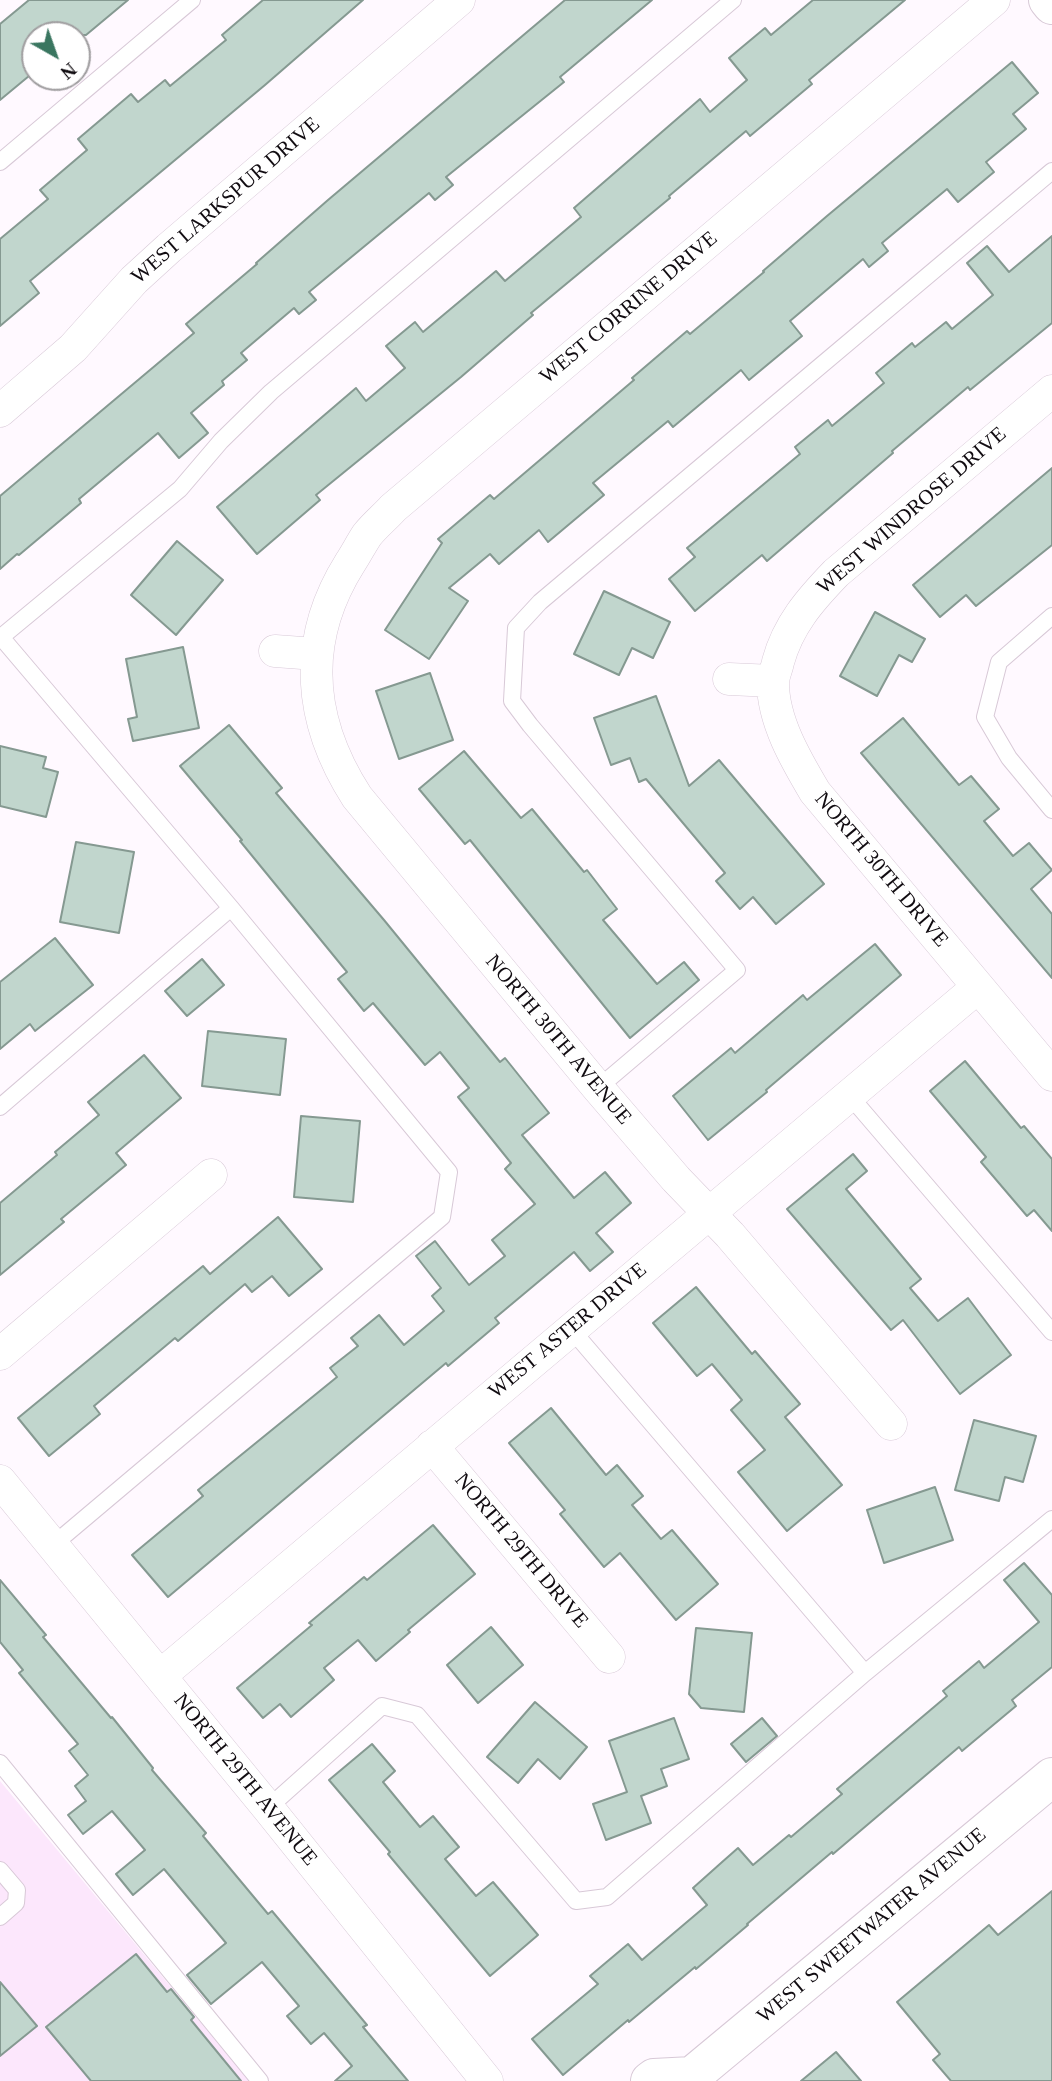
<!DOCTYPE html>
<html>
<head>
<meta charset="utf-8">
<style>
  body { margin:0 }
  #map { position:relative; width:1052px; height:2081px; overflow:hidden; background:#fff9ff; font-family:"Times New Roman",serif }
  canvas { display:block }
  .north { position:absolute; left:21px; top:21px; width:70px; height:70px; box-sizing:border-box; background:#fff; border:2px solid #a09ea0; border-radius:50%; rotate:140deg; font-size:19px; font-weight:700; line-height:28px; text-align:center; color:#110c11 }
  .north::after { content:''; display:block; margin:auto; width:24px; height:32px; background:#3a7660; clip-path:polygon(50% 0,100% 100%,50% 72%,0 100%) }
</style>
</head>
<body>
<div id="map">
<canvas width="1052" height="2081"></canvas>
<div class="north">N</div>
</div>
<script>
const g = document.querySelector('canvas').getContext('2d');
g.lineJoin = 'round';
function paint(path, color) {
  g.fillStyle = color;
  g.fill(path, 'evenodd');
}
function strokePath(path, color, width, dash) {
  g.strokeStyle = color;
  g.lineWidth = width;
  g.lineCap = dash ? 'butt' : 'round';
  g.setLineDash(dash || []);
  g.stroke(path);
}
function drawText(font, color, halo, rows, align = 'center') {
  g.font = font + ' "Times New Roman",serif';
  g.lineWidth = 5;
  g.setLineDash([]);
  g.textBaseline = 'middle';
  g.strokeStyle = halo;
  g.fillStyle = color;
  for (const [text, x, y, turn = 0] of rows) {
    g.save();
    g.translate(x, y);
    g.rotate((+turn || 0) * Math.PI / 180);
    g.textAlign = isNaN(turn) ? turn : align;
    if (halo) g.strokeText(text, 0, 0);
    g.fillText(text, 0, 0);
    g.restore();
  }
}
paint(new Path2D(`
  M 0,1781 L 249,2081 L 0,2081 Z`), '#fce7fc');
const building = new Path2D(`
  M 29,0 L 128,0 L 86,35 L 35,35 L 35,71 L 0,100 L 0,24 Z
  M 263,0 L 363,0 L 265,85 L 30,281 L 39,293 L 0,326 L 0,239 L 48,199 L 40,190 L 87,150 L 78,139 L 131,94 L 138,102 L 165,80 L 170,86 L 226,40 L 222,35 Z
  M 565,0 L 652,0 L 560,77 L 564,82 L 446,177 L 453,185 L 435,200 L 429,193 L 309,292 L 316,300 L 299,314 L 294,308 L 241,353 L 247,360 L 222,381 L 224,385 L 191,413 L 208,433 L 179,458 L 158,433 L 79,499 L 81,503 L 19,555 L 17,554 L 0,569 L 0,496 L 194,333 L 186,324 L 257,264 L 256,263 L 328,200 Z
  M 813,0 L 905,0 L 809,80 L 812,84 L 750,136 L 746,131 L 669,196 L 670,198 L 531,313 L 533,315 L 461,377 L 316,495 L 320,500 L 257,554 L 217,507 L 356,388 L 366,401 L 405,368 L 386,346 L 415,322 L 423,332 L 496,271 L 505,281 L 581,217 L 574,208 L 700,99 L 710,112 L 747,80 L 729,58 L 765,28 L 771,35 Z
  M 1012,62 L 1038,93 L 1013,114 L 1026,129 L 986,162 L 994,172 L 958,202 L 947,189 L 882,243 L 888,251 L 869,267 L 863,259 L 790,321 L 802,336 L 749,380 L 741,370 L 673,427 L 668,421 L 593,483 L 604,495 L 548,542 L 539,530 L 499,564 L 490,554 L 449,588 L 468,601 L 429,659 L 385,630 L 442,543 L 438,539 L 490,495 L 494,499 L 634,380 L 632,378 L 687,331 L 690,334 L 764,272 L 763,271 L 827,216 Z
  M 1052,236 L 1052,323 L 970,390 L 968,387 L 892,451 L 893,453 L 767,561 L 762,555 L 695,611 L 669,579 L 695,557 L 687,548 L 800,454 L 795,447 L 828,420 L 832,426 L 884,383 L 876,373 L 912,343 L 915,347 L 946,322 L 952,329 L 993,295 L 967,263 L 987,246 L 1009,272 Z
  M 1052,468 L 1052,545 L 976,606 L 966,595 L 940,617 L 913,585 Z
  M 177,541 L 223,580 L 176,635 L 131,595 Z
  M 604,591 L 670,622 L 653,658 L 632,648 L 619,675 L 574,654 Z
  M 875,612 L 925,639 L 912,662 L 899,655 L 877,696 L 840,676 Z
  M 183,647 L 199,728 L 133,741 L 128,719 L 137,717 L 126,659 Z
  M 430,673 L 453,740 L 399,759 L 376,691 Z
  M 656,696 L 689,786 L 719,760 L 824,884 L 776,924 L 753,897 L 740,909 L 716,881 L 725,873 L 646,779 L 639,782 L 630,758 L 611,765 L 594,718 Z
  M 903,718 L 959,785 L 971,776 L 999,809 L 984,821 L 1013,856 L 1029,843 L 1052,870 L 1031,889 L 1052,914 L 1052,978 L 861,753 Z
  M 229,725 L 282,788 L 276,793 L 384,920 L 500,1062 L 505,1058 L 549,1113 L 522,1135 L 574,1198 L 605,1172 L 631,1203 L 596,1233 L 613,1252 L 590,1271 L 574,1252 L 495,1318 L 499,1323 L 448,1366 L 446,1363 L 168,1597 L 132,1555 L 203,1496 L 198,1490 L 337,1377 L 330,1368 L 358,1346 L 351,1338 L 379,1315 L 404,1345 L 444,1311 L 432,1296 L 441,1288 L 416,1256 L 435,1241 L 469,1285 L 505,1256 L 492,1240 L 535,1204 L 505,1169 L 511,1163 L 458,1097 L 469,1088 L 440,1052 L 425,1065 L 373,1003 L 364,1011 L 338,979 L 347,972 L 240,841 L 242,840 L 180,766 Z
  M 0,746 L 46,757 L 43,768 L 58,772 L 46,817 L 0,806 Z
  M 464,751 L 521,818 L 532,809 L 584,872 L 587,870 L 617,909 L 603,920 L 657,984 L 684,962 L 699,980 L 630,1038 L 470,840 L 465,844 L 419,789 Z
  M 76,842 L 134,852 L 119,933 L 60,922 Z
  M 55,938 L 93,985 L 35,1031 L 30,1024 L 0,1049 L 0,982 Z
  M 875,944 L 901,975 L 766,1090 L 767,1092 L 708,1140 L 673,1096 L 731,1048 L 735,1053 L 803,995 L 807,1000 Z
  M 202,959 L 224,985 L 187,1016 L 165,991 Z
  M 208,1031 L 286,1039 L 280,1095 L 202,1086 Z
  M 144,1055 L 181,1098 L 116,1153 L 126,1165 L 61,1219 L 64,1222 L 0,1275 L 0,1203 L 57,1155 L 55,1152 L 99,1115 L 88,1102 Z
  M 965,1061 L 1021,1128 L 1024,1126 L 1052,1159 L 1052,1231 L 1034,1210 L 1027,1216 L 981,1162 L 986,1157 L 930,1091 Z
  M 301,1116 L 360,1121 L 353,1202 L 294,1197 Z
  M 853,1154 L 867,1171 L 846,1189 L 921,1279 L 910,1288 L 938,1321 L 968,1298 L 1011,1355 L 960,1394 L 903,1320 L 891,1330 L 787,1209 Z
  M 278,1217 L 322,1269 L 289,1296 L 272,1276 L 252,1292 L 245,1284 L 178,1341 L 175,1338 L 94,1406 L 100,1414 L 49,1456 L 18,1418 L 203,1266 L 210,1274 Z
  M 696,1287 L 752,1354 L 755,1351 L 800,1404 L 785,1417 L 842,1485 L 787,1531 L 738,1472 L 765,1450 L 731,1410 L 742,1400 L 712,1364 L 697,1376 L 653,1323 Z
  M 551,1408 L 606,1475 L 617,1465 L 643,1496 L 632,1505 L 661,1539 L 672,1530 L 718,1584 L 676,1620 L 620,1553 L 604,1567 L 560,1514 L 565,1510 L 509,1443 Z
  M 974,1420 L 1036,1436 L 1023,1482 L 1005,1477 L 999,1501 L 955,1490 Z
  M 935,1487 L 953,1540 L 884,1563 L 867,1510 Z
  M 433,1525 L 475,1574 L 408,1630 L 410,1632 L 376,1661 L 358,1640 L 324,1668 L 334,1680 L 291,1717 L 280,1704 L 263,1718 L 237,1688 L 312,1625 L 309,1623 L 364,1577 L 367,1580 Z
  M 1024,1563 L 1052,1595 L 1052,1667 L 1012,1700 L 1016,1706 L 962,1751 L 959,1747 L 833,1854 L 832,1852 L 747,1924 L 748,1925 L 696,1969 L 695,1967 L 629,2022 L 628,2020 L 563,2075 L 532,2039 L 598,1984 L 590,1976 L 628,1944 L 642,1960 L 707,1905 L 693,1888 L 721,1863 L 738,1848 L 753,1865 L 789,1835 L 791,1837 L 842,1794 L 837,1789 L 947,1696 L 943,1691 L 979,1661 L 984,1668 L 1039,1622 L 1004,1580 Z
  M 0,1580 L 46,1635 L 43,1637 L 111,1718 L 112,1717 L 153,1768 L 152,1770 L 206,1833 L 203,1836 L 268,1914 L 272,1911 L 367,2025 L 363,2027 L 408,2081 L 335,2081 L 352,2066 L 324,2033 L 311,2044 L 287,2016 L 299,2006 L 262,1962 L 211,2004 L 187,1975 L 226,1943 L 164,1869 L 133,1895 L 116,1874 L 145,1850 L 112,1811 L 83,1834 L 68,1815 L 86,1801 L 75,1786 L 88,1775 L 69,1751 L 78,1744 L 19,1673 L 23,1670 L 0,1642 Z
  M 491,1627 L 523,1665 L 478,1703 L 447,1665 Z
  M 696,1628 L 752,1633 L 744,1712 L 701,1708 L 689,1694 Z
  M 535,1702 L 587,1747 L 560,1779 L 538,1759 L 518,1783 L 487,1757 Z
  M 674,1718 L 689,1759 L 661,1769 L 667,1786 L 641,1796 L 651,1823 L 606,1840 L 593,1804 L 627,1792 L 609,1741 Z
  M 762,1718 L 777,1736 L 746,1762 L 731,1744 Z
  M 372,1744 L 395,1771 L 383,1782 L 420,1827 L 433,1816 L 459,1847 L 445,1859 L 476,1896 L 493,1882 L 538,1935 L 490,1976 L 388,1854 L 390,1852 L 329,1780 Z
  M 1052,1891 L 1052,2081 L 951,2081 L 933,2060 L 940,2054 L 897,2002 L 989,1925 L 998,1935 Z
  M 136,1954 L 167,1992 L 171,1989 L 194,2017 L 191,2020 L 241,2081 L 91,2081 L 46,2027 Z
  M 0,1982 L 37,2026 L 0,2056 Z
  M 836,2052 L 861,2081 L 801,2081 Z`);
paint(building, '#c1d6cd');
strokePath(building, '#859991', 2);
const service = new Path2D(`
  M 0,162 L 192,0
  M 1052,616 L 999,662 L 985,717 L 1009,758 L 1052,810
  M 1,637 L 231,908 L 449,1172 L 442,1217 L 53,1545
  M 0,638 L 180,489 L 221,441 L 271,392 L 733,0
  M 598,1088 L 737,970 L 530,725 L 512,701 L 516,628 L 540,602 L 1052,171
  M 849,1095 L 1052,1332
  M 0,1107 L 231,908
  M 571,1329 L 865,1673
  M 0,1763 L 260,2081
  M 268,1808 L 382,1706 L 417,1715 L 576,1901 L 607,1897 L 865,1673 L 1052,1519
  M 0,1870 L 17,1890 L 16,1903 L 0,1917`);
const minor = new Path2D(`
  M 1052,391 L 836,573 C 810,600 788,625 778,662 C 777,668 773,676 773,683 C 773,721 796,760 815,792 L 1052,1075
  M 0,411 L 73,348 L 134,280 L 169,248 L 459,0
  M 275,651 L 316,654
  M 729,679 L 773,681
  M 0,1354 L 211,1175
  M 891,1424 L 730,1235 L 676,1179 L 598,1088 L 357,797 C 308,721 301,641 350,563 C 356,554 361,544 367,535 C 375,525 385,517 393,508 L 994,0
  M 432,1446 L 609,1657
  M 0,1481 L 268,1808 L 487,2081
  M 160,1676 L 978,987`);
const tertiary = new Path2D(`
  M 1048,0 L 1052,5
  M 650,2081 L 654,2078 L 692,2076
  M 686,2081 L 1052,1777`);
strokePath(service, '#d8c9d7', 18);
strokePath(minor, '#d8c9d7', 33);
strokePath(tertiary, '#d8c9d7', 40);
strokePath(service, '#fff', 16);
strokePath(minor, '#fff', 32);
strokePath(tertiary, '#fff', 38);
drawText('21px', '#110c11', '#fff', [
  ["WEST LARKSPUR DRIVE",226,201,-41],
  ["WEST CORRINE DRIVE",629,308,-40],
  ["WEST WINDROSE DRIVE",912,511,-41],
  ["NORTH 30TH DRIVE",881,870,50],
  ["NORTH 30TH AVENUE",558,1040,50],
  ["WEST ASTER DRIVE",568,1331,-40],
  ["NORTH 29TH DRIVE",521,1551,50],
  ["NORTH 29TH AVENUE",245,1780,51],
  ["WEST SWEETWATER AVENUE",872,1926,-40]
]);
</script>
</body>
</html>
